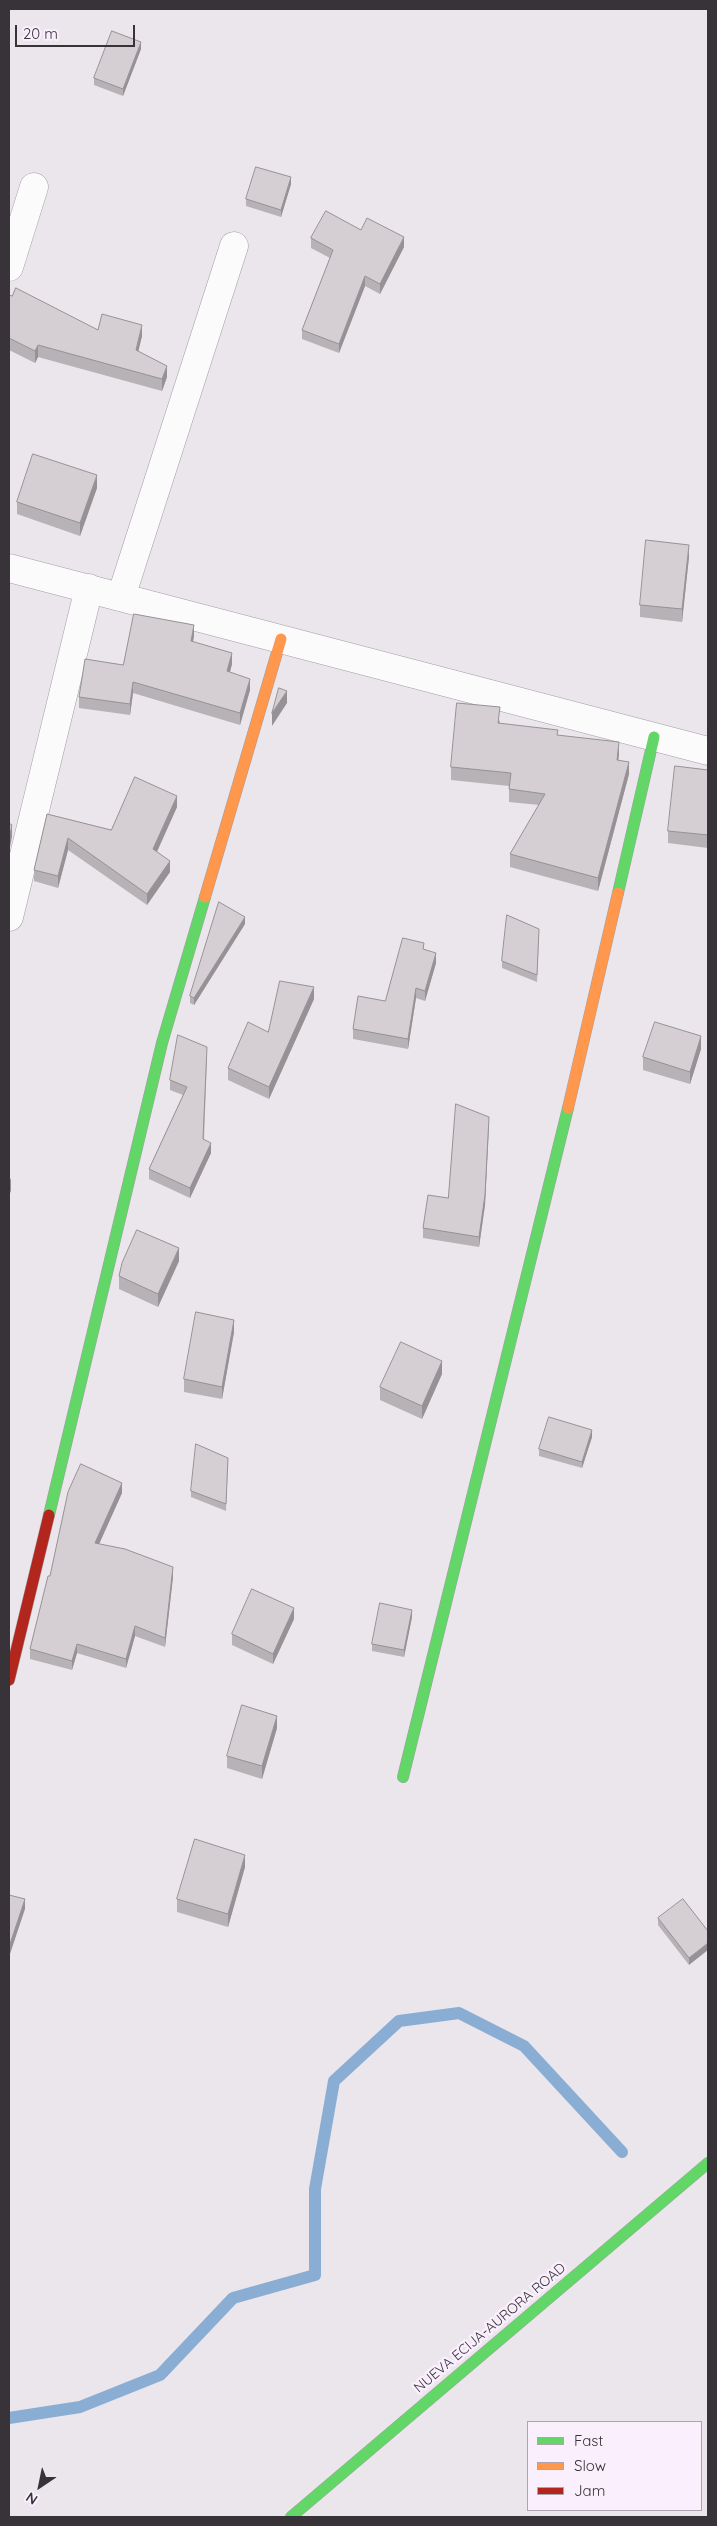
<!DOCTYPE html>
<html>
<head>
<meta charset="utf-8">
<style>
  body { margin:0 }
  #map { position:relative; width:717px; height:2526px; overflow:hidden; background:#ebe6ec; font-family:Quicksand,sans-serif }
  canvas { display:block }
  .frame { position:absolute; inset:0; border:10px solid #373339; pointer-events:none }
  .legend { position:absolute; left:527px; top:2421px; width:175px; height:90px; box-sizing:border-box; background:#faeffd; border:1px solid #aca4af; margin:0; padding:6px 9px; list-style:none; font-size:15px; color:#373339 }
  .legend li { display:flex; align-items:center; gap:10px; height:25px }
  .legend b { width:25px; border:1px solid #aca4af }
  .north { position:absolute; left:15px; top:2461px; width:50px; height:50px; -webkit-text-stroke:4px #faeffd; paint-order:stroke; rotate:214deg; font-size:14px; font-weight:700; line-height:20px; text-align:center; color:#373339 }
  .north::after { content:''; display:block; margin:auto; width:18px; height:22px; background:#373339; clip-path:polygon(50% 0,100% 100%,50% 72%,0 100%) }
  .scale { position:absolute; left:15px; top:25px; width:120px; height:22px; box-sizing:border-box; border:2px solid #373339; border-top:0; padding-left:6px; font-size:15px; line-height:18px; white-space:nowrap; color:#373339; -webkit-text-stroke:4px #faeffd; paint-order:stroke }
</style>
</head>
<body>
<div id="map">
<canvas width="717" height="2526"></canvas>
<div class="frame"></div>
<ul class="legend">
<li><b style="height:6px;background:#63d668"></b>Fast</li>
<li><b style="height:6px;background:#ff974d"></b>Slow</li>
<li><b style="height:6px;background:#b3261e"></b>Jam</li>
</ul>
<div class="north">N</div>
<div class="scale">20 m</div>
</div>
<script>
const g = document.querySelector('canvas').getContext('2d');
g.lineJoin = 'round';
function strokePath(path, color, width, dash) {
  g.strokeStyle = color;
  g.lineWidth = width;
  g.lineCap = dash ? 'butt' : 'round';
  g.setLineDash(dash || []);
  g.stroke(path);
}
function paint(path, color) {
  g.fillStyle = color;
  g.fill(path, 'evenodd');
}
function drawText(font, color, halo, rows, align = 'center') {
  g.font = font + ' Quicksand,sans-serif';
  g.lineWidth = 5;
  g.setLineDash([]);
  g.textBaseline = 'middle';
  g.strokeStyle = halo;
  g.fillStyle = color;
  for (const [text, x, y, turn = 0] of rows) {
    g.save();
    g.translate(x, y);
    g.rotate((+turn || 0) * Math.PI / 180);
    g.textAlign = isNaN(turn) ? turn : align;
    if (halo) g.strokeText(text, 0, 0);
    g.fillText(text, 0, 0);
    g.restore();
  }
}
strokePath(new Path2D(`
  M 9,2418 L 80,2407 L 160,2375 L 233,2298 L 315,2275 L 315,2189 L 334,2081 L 399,2021 L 459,2013 L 524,2046 L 622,2152`), '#8aadd4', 12);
const street = new Path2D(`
  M 9,267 L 34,187
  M 9,568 L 708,751
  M 121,597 L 234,246
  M 9,917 L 89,588`);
const fast = new Path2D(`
  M 618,893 L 654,737
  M 49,1515 L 162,1043 L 205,897
  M 403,1777 L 568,1108
  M 291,2517 L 708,2163`);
const slow = new Path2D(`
  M 205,897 L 281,639
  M 568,1108 L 618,893`);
const jam = new Path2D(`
  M 9,1680 L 49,1515`);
strokePath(street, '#a29ea3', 29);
strokePath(fast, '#a29ea3', 12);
strokePath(slow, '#a29ea3', 12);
strokePath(jam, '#a29ea3', 12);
strokePath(street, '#fcfbfc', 28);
strokePath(fast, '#63d668', 11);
strokePath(slow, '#ff974d', 11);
strokePath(jam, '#b3261e', 11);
paint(new Path2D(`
  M 141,49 L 123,96 L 94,85 L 94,78 Z
  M 291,184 L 281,217 L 246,206 L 246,199 Z
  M 361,230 L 404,247 L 380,294 L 365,286 L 339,353 L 302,339 L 302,330 L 330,258 L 311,248 L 311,238 Z
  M 9,295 L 98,330 L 142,336 L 138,351 L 167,377 L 162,391 L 38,357 L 35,363 L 9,350 Z
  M 97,488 L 80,536 L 17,514 L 17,502 Z
  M 689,557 L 682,622 L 640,617 L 640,605 Z
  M 194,636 L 193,641 L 232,664 L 230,672 L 250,690 L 240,725 L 133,693 L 130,715 L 79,708 L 79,697 L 123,665 Z
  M 500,720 L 500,723 L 558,735 L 619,754 L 618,760 L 629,774 L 598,891 L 510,867 L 510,854 L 539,805 L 509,802 L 509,786 L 451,780 L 451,767 Z
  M 708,770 L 708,848 L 668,843 L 668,831 Z
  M 177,807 L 157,852 L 170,872 L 147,905 L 68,850 L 58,888 L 34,881 L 34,870 L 47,814 L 111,830 Z
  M 245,924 L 194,1005 L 190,1003 L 190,996 Z
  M 539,935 L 537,982 L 502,968 L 502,961 Z
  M 424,950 L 436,963 L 425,1001 L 416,998 L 408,1049 L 353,1039 L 353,1029 L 385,1001 Z
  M 314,999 L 269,1099 L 228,1080 L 228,1068 L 268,1032 Z
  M 701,1049 L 690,1084 L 643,1070 L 643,1057 Z
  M 207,1057 L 204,1140 L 211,1153 L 190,1198 L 149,1179 L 149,1169 L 183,1095 L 170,1090 L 170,1080 Z
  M 489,1127 L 485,1205 L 479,1247 L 423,1238 L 423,1228 L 448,1198 Z
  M 179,1261 L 158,1307 L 119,1289 L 119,1276 Z
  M 234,1332 L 222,1399 L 184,1392 L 184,1379 Z
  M 442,1374 L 422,1419 L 380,1400 L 380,1387 Z
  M 592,1437 L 582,1468 L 539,1456 L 539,1449 Z
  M 228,1458 L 226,1511 L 191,1497 L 191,1491 Z
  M 122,1493 L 99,1544 L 173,1577 L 165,1647 L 135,1636 L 126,1668 L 77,1653 L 72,1670 L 30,1659 L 30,1649 L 50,1576 Z
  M 412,1617 L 404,1657 L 372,1651 L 372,1644 Z
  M 294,1619 L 273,1664 L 232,1645 L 232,1634 Z
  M 277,1728 L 262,1779 L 227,1768 L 227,1756 Z
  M 245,1867 L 228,1927 L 177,1912 L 177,1899 Z
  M 658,1918 L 708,1931 L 689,1965 L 658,1925 Z`), '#b7b2b6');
paint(new Path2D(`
  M 141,42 L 141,49 L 123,96 L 123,89 Z
  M 291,177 L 291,184 L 281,217 L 281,210 Z
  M 404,237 L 404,247 L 380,294 L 380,284 Z
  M 365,276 L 365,286 L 339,353 L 339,344 Z
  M 142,325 L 142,336 L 136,361 L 136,350 Z
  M 38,345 L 38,357 L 35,363 L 35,351 Z
  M 167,366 L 167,377 L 162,391 L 162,379 Z
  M 97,475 L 97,488 L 80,536 L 80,523 Z
  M 689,545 L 689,557 L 682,622 L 682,609 Z
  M 194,625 L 194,636 L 191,652 L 191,641 Z
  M 232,653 L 232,664 L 227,682 L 227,671 Z
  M 250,679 L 250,690 L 240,725 L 240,713 Z
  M 133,682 L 133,693 L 130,715 L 130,704 Z
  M 287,691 L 287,703 L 272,726 L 272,713 Z
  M 619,742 L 619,754 L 617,773 L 617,760 Z
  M 629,762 L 629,774 L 598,891 L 598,878 Z
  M 177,796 L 177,807 L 153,860 L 153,849 Z
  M 12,825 L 12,837 L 9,852 L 9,839 Z
  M 68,838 L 68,850 L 58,888 L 58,876 Z
  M 170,861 L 170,872 L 147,905 L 147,894 Z
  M 245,917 L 245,924 L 194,1005 L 194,998 Z
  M 436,953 L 436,963 L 425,1001 L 425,991 Z
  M 314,987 L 314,999 L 269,1099 L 269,1087 Z
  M 416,988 L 416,998 L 408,1049 L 408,1039 Z
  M 701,1036 L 701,1049 L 690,1084 L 690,1072 Z
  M 489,1117 L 485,1205 L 479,1247 L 479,1237 Z
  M 211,1143 L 211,1153 L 190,1198 L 190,1188 Z
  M 11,1178 L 11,1191 L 9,1195 L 9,1182 Z
  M 179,1248 L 179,1261 L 158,1307 L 158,1294 Z
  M 234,1320 L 234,1332 L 222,1399 L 222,1387 Z
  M 442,1361 L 442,1374 L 422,1419 L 422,1406 Z
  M 592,1430 L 592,1437 L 582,1468 L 582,1462 Z
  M 122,1483 L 122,1493 L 95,1553 L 95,1543 Z
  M 173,1567 L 173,1577 L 165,1647 L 165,1638 Z
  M 294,1608 L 294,1619 L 273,1664 L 273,1654 Z
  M 412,1610 L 412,1617 L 404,1657 L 404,1650 Z
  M 135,1626 L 135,1636 L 126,1668 L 126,1659 Z
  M 77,1644 L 77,1653 L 72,1670 L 72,1661 Z
  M 277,1716 L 277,1728 L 262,1779 L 262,1766 Z
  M 245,1855 L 245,1867 L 228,1927 L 228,1914 Z
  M 25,1899 L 25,1909 L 9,1957 L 9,1947 Z
  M 708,1943 L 708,1950 L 689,1965 L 689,1958 Z`), '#959194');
const building = new Path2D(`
  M 112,31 L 141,42 L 123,89 L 94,78 Z
  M 256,167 L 291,177 L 281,210 L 246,199 Z
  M 326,211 L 361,230 L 367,218 L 404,237 L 380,284 L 365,276 L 339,344 L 302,330 L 333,250 L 311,238 Z
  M 16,288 L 98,330 L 102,314 L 142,325 L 136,350 L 167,366 L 162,379 L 38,345 L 35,351 L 9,338 L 9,295 L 12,296 Z
  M 33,454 L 97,475 L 80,523 L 17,502 Z
  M 646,540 L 689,545 L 682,609 L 640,605 Z
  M 134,614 L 194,625 L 191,641 L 232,653 L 227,671 L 250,679 L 240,713 L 133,682 L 130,704 L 79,697 L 85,659 L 123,665 Z
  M 279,688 L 287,691 L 272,713 Z
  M 457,703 L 500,707 L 498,723 L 558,730 L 557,735 L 619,742 L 617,760 L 629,762 L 598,878 L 510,854 L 545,794 L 509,789 L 511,773 L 451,767 Z
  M 675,766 L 708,770 L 708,835 L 668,831 Z
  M 135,777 L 177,796 L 153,849 L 170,861 L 147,894 L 68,838 L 58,876 L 34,870 L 47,814 L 111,830 Z
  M 9,823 L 12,825 L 9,839 Z
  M 219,902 L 245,917 L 194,998 L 190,996 Z
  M 507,915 L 539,929 L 537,975 L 502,961 Z
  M 403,938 L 424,943 L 423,949 L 436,953 L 425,991 L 416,988 L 408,1039 L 353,1029 L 358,996 L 385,1001 Z
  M 280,981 L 314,987 L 269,1087 L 228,1068 L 248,1022 L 268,1032 Z
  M 655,1022 L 701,1036 L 690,1072 L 643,1057 Z
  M 178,1035 L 207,1047 L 203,1139 L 211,1143 L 190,1188 L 149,1169 L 187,1087 L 170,1080 Z
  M 456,1104 L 489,1117 L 485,1195 L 479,1237 L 423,1228 L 428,1195 L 448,1198 Z
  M 137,1230 L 179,1248 L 158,1294 L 119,1276 L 122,1263 Z
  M 196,1312 L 234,1320 L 222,1387 L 184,1379 Z
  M 401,1342 L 442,1361 L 422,1406 L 380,1387 Z
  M 549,1417 L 592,1430 L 582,1462 L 539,1449 Z
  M 196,1444 L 228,1458 L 226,1504 L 191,1491 Z
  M 81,1464 L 122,1483 L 95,1543 L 125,1549 L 173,1567 L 165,1638 L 135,1626 L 126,1659 L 77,1644 L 72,1661 L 30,1649 L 48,1576 L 50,1576 L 68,1492 Z
  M 252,1589 L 294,1608 L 273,1654 L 232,1634 Z
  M 380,1603 L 412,1610 L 404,1650 L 372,1644 Z
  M 242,1705 L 277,1716 L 262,1766 L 227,1756 Z
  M 195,1839 L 245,1855 L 228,1914 L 177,1899 Z
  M 9,1895 L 25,1899 L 9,1947 Z
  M 683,1899 L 708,1931 L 708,1943 L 689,1958 L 658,1918 Z`);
paint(building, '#d5cfd4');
strokePath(building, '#959194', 1);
drawText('14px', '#373339', '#faeffd', [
  ["NUEVA ECIJA-AURORA ROAD",490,2328,-40]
]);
</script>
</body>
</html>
